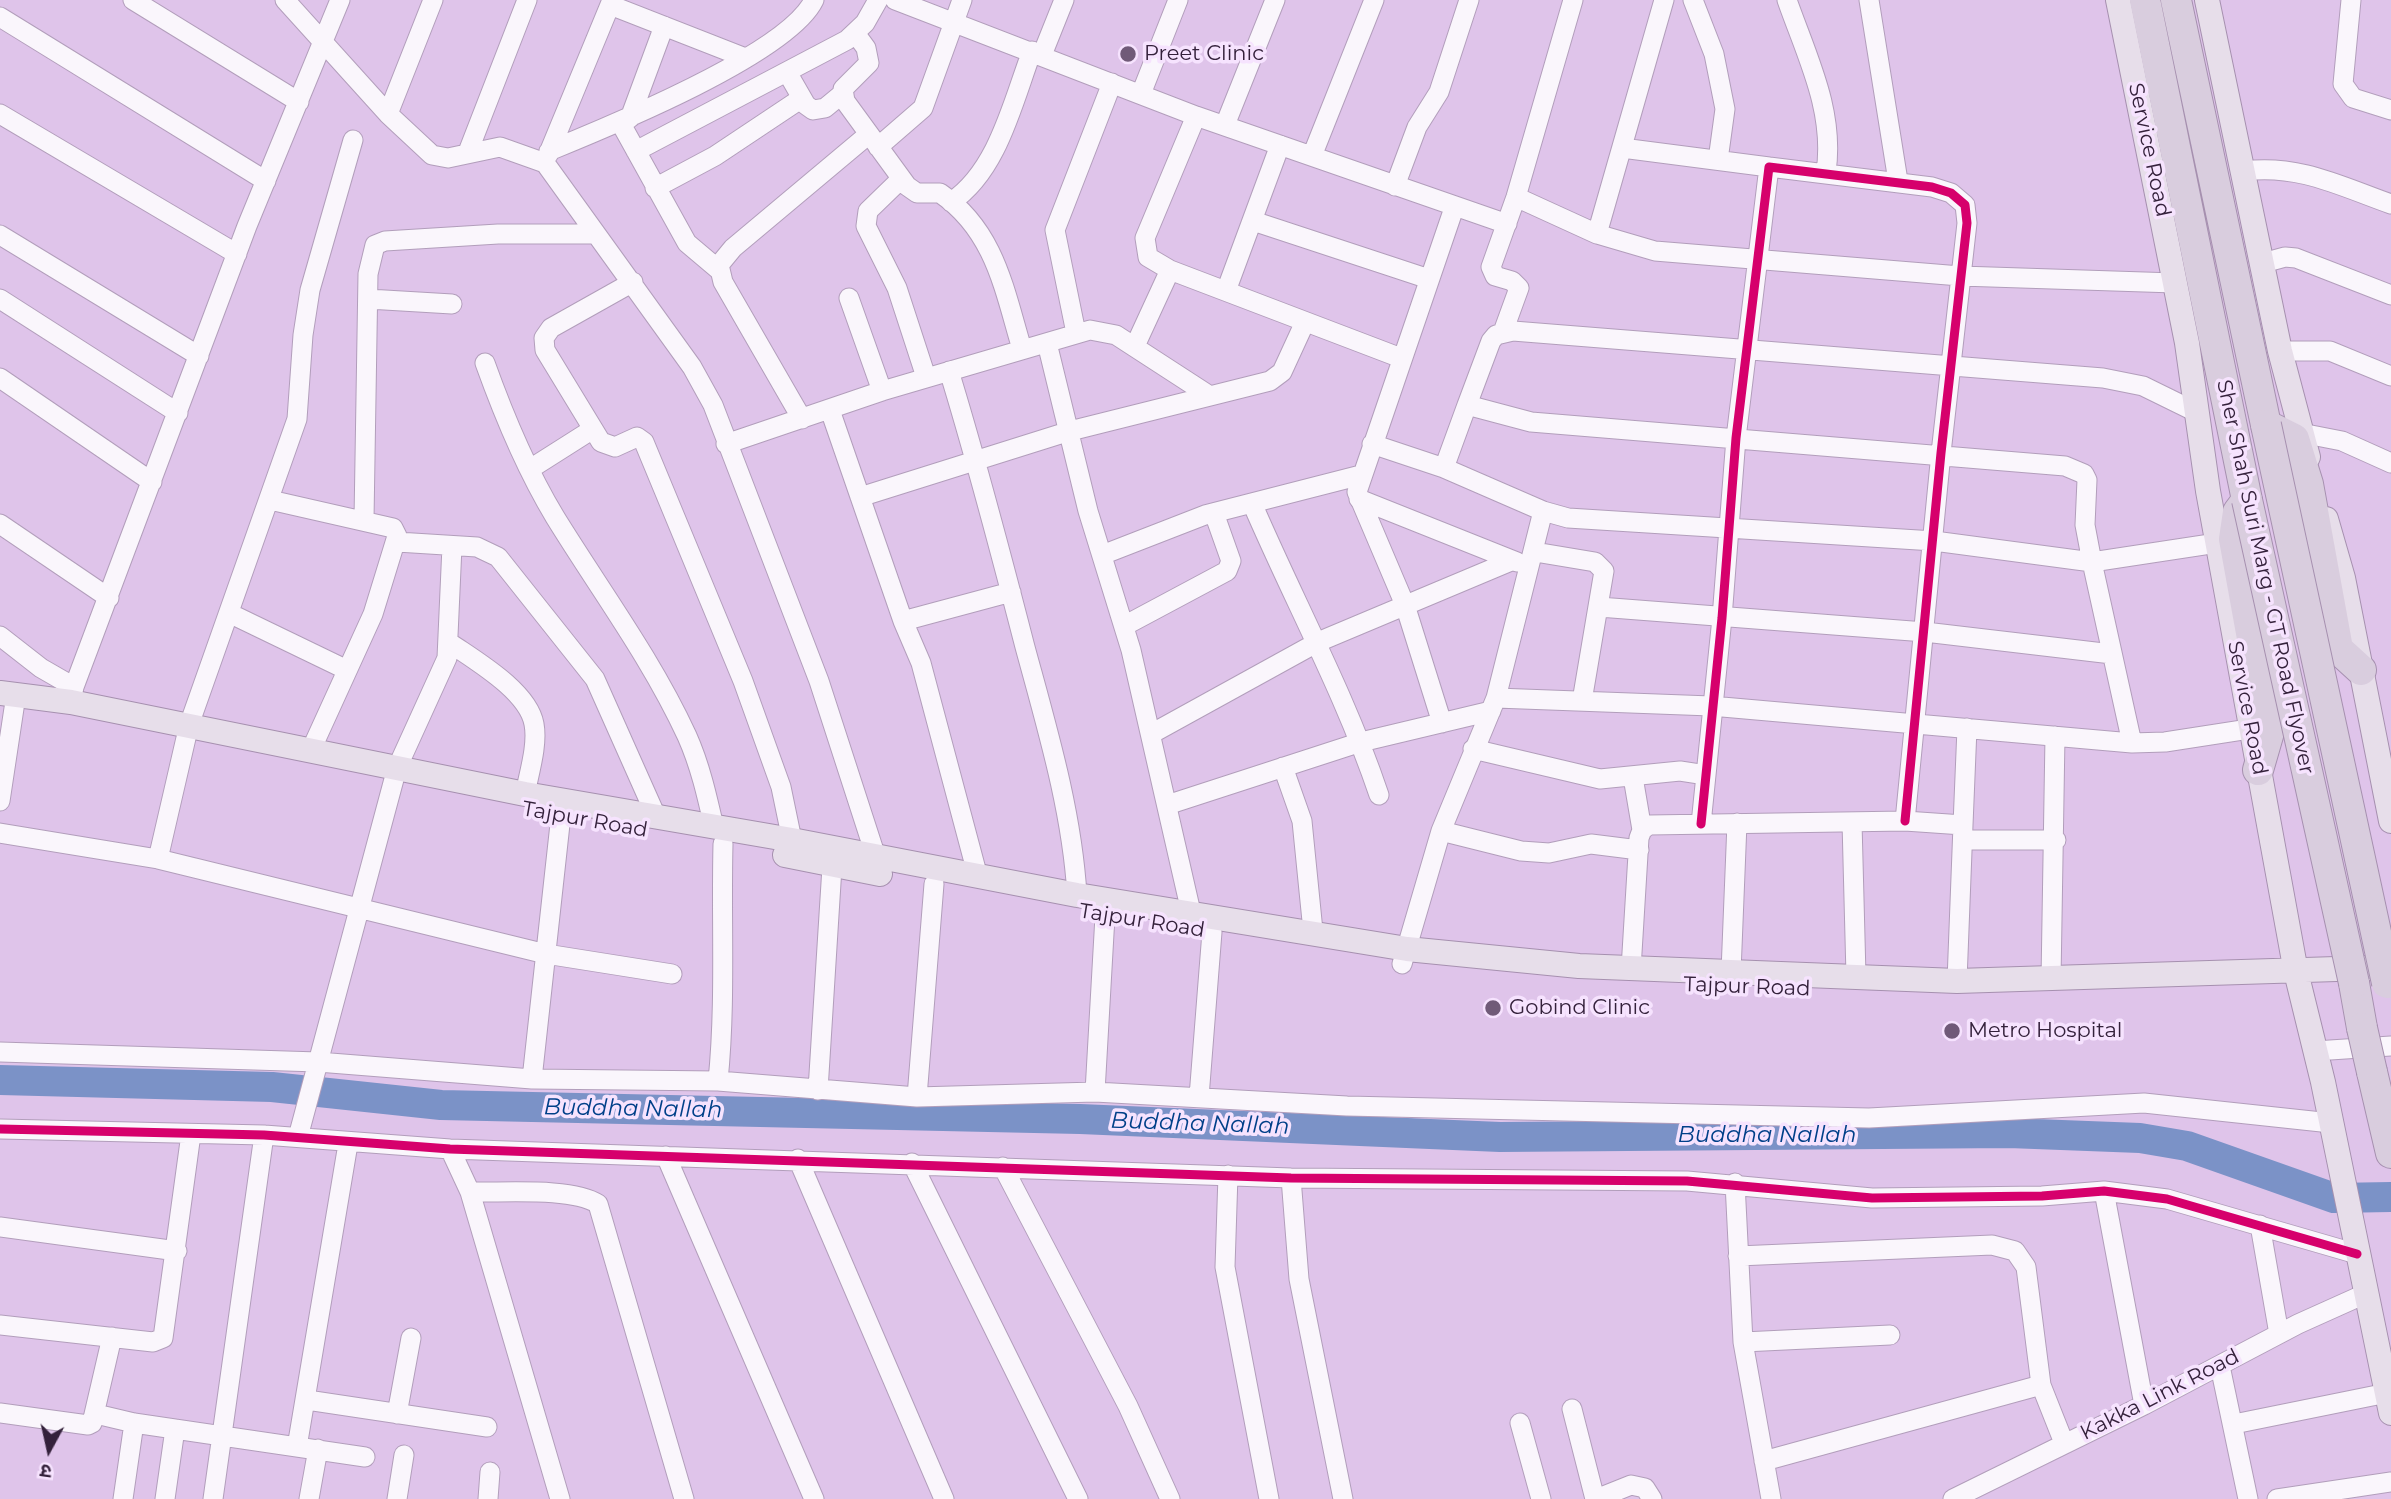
<!DOCTYPE html>
<html>
<head>
<meta charset="utf-8">
<style>
  body { margin:0 }
  #map { position:relative; width:2391px; height:1499px; overflow:hidden; background:#dfc4ea; font-family:Montserrat,"Noto Sans Devanagari",sans-serif }
  canvas { display:block }
  .north { position:absolute; left:14px; top:1415px; width:70px; height:70px; -webkit-text-stroke:5px #f6e3fe; paint-order:stroke; rotate:188deg; font-size:19px; font-weight:700; line-height:28px; text-align:center; color:#34213b }
  .north::after { content:''; display:block; margin:auto; width:24px; height:32px; background:#34213b; clip-path:polygon(50% 0,100% 100%,50% 72%,0 100%) }
</style>
</head>
<body>
<div id="map">
<canvas width="2391" height="1499"></canvas>
<div class="north">उ</div>
</div>
<script>
const g = document.querySelector('canvas').getContext('2d');
g.lineJoin = 'round';
function strokePath(path, color, width, dash) {
  g.strokeStyle = color;
  g.lineWidth = width;
  g.lineCap = dash ? 'butt' : 'round';
  g.setLineDash(dash || []);
  g.stroke(path);
}
function drawText(font, color, halo, rows, align = 'center') {
  g.font = font + ' Montserrat,sans-serif';
  g.lineWidth = 7;
  g.setLineDash([]);
  g.textBaseline = 'middle';
  g.strokeStyle = halo;
  g.fillStyle = color;
  for (const [text, x, y, turn = 0] of rows) {
    g.save();
    g.translate(x, y);
    g.rotate((+turn || 0) * Math.PI / 180);
    g.textAlign = isNaN(turn) ? turn : align;
    if (halo) g.strokeText(text, 0, 0);
    g.fillText(text, 0, 0);
    g.restore();
  }
}
strokePath(new Path2D(`
  M 0,1080 L 272,1087 L 441,1105 L 1080,1119 L 1500,1137 L 2009,1133 L 2140,1138 L 2187,1146 L 2334,1198 L 2391,1197`), '#7b92c7', 30);
const minor = new Path2D(`
  M 133,0 L 299,102
  M 285,0 L 388,114 L 432,155 L 448,158 L 500,147 L 545,163 L 692,367 L 713,405 L 819,681 L 876,857
  M 895,0 L 1196,116 L 1507,224
  M 1693,0 L 1714,54 L 1725,109 L 1718,160
  M 1787,0 C 1807,57 1835,111 1826,172
  M 1869,0 L 1898,181
  M 2351,0 L 2343,84 L 2353,98 L 2391,110
  M 610,5 L 743,57
  M 0,17 L 266,181
  M 855,33 L 866,48 L 869,63 L 843,89 L 845,101 L 907,186 L 917,193 L 940,193 C 995,231 1004,289 1022,349
  M 1042,55 L 1064,0
  M 787,72 L 806,105 L 813,110 L 825,108 L 842,94
  M 1141,94 L 1178,0
  M 0,114 L 237,254
  M 388,114 L 433,0
  M 1196,116 L 1145,238 L 1148,257 L 1170,270 L 1401,358
  M 630,118 L 664,26
  M 620,122 L 687,243 L 719,270
  M 1225,125 L 1275,0
  M 878,147 L 923,108 L 962,0
  M 1622,148 L 1769,167
  M 549,151 C 608,127 788,54 814,0
  M 636,151 L 847,40 L 865,23 L 878,0
  M 468,152 L 527,0
  M 548,155 L 612,0
  M 1312,156 L 1374,0
  M 2244,171 C 2299,164 2340,186 2391,204
  M 901,179 L 868,211 L 866,226 L 897,288 L 926,377
  M 1395,186 L 1417,127 L 1439,92 L 1469,0
  M 655,188 L 715,156 L 802,98
  M 1516,197 L 1597,234 L 1655,251 L 1960,276 L 2175,283
  M 951,202 C 998,171 1013,101 1032,51
  M 1253,221 L 1429,279
  M 1597,234 L 1664,0
  M 0,235 L 199,356
  M 2263,263 L 2285,257 L 2296,258 L 2391,295
  M 633,282 L 551,328 L 544,338 L 545,350 L 601,442 L 615,447 L 637,437 L 644,442 L 743,681 L 781,787 L 792,840
  M 1226,291 L 1280,145
  M 849,298 L 882,391
  M 0,299 L 178,413
  M 368,299 L 452,304
  M 1503,332 L 1519,288 L 1512,281 L 1495,276 L 1491,267 L 1516,197 L 1573,0
  M 1076,333 L 1055,230 L 1112,83
  M 1047,343 L 1088,511 L 1131,650 L 1191,912
  M 1135,346 L 1170,270
  M 2280,351 L 2330,351 L 2391,376
  M 485,363 C 504,416 526,469 555,517 C 600,590 651,658 687,736 C 700,765 707,796 714,827
  M 949,371 C 977,462 1001,554 1025,647 C 1047,728 1072,811 1077,895
  M 0,378 L 152,482
  M 1467,405 L 1491,341 L 1496,335 L 1513,331 L 2103,378 L 2143,386 L 2198,413
  M 830,410 L 903,621 L 1011,592
  M 802,419 L 723,282 L 719,265 L 733,248 L 869,134
  M 2301,433 L 2342,441 L 2391,463
  M 726,444 L 882,391 L 1090,330 L 1116,335 L 1210,396
  M 1372,444 L 1444,468 L 1543,511 L 1568,518 L 1934,541 L 2092,562 L 2132,743
  M 1444,468 L 1467,405 L 1531,422 L 2065,466 L 2084,474 L 2087,480 L 2085,525 L 2092,562 L 2217,543
  M 530,469 L 593,429
  M 860,497 L 1070,431 L 1270,381 L 1282,372 L 1305,322
  M 1359,499 L 1517,562
  M 270,500 L 393,528 L 397,536 L 373,614 L 311,750
  M 1252,503 C 1294,601 1345,694 1379,795
  M 364,520 L 368,274 L 375,245 L 385,241 L 498,234 L 594,234
  M 0,524 L 109,598
  M 397,542 L 477,547 L 498,557 L 595,679 L 656,816
  M 1535,552 L 1595,562 L 1604,571 L 1582,701
  M 1102,555 L 1205,515 L 1361,475
  M 1599,607 L 1925,632 L 2112,654
  M 229,613 L 347,670
  M 903,621 L 921,663 L 978,877
  M 1124,626 L 1227,571 L 1231,561 L 1214,513
  M 0,636 L 41,668 L 74,687
  M 450,643 C 476,661 528,691 534,724 C 538,745 529,773 525,794
  M 1496,698 L 1543,511
  M 71,702 L 74,687 L 247,226 L 340,0
  M 1442,723 L 1405,605 L 1357,492 L 1454,208
  M 1151,734 L 1318,642 L 1511,561
  M 1473,749 L 1600,779 L 1680,771 L 1706,775
  M 1283,767 L 1302,821 L 1313,931
  M 1633,777 L 1642,830
  M 0,801 L 16,695
  M 1167,805 L 1361,742 L 1491,711
  M 1852,822 L 1856,976
  M 1701,824 L 1722,618 L 1736,438 L 1769,167 L 1932,187 L 1951,193 L 1965,205 L 1967,223 L 1941,453 L 1905,821
  M 1963,825 L 1967,728
  M 1441,831 L 1521,851 L 1549,853 L 1591,844 L 1639,850
  M 0,833 L 158,859 L 546,954 L 672,974
  M 1963,840 L 2056,840
  M 158,859 L 189,725 L 297,419 L 303,335 L 310,290 L 353,140
  M 1402,964 L 1441,831 L 1496,698 L 1711,706 L 2132,743 L 2165,742 L 2249,729
  M 1631,969 L 1639,838 L 1642,830 L 1649,825 L 1905,821 L 1963,825 L 1957,981
  M 1731,972 L 1737,823
  M 2051,980 L 2055,736
  M 2315,1051 L 2391,1046
  M 0,1052 L 318,1062 L 532,1079 L 718,1081 L 917,1097 L 1095,1092 L 1347,1106 L 1869,1118 L 2144,1103 L 2331,1123
  M 532,1079 L 561,815
  M 718,1081 C 726,1002 721,923 723,844
  M 818,1090 L 832,867
  M 1095,1092 L 1105,916
  M 917,1097 L 934,884
  M 1199,1097 L 1212,932
  M 0,1129 L 264,1135 L 450,1149 L 1291,1178 L 1687,1181 L 1872,1198 L 2042,1196 L 2104,1191 L 2167,1199 L 2357,1254
  M 298,1137 L 397,768 L 447,658 L 452,546
  M 450,1149 L 470,1192 L 560,1499
  M 666,1156 L 814,1499
  M 798,1159 L 944,1499
  M 912,1163 L 1078,1499
  M 1003,1167 L 1128,1406 L 1170,1499
  M 1228,1175 L 1225,1267 L 1269,1499
  M 1291,1178 L 1299,1279 L 1343,1499
  M 1735,1183 L 1743,1342 L 1771,1499
  M 2104,1191 L 2144,1405
  M 470,1192 C 503,1193 572,1187 598,1204 L 684,1499
  M 2260,1225 L 2279,1334
  M 0,1227 L 177,1251
  M 1738,1256 L 1992,1245 L 2015,1251 L 2026,1267 L 2041,1385 L 2064,1443
  M 0,1325 L 153,1342 L 163,1338 L 191,1134
  M 1743,1342 L 1890,1335
  M 2220,1366 L 2248,1499
  M 307,1400 L 487,1427
  M 1572,1409 L 1595,1499
  M 0,1413 L 88,1425 L 92,1423 L 112,1337
  M 96,1414 L 134,1423 L 365,1457
  M 397,1414 L 411,1338
  M 1520,1423 L 1541,1499
  M 2234,1424 L 2387,1393
  M 297,1447 L 348,1144
  M 1764,1461 L 2041,1385
  M 123,1499 L 134,1423
  M 165,1499 L 175,1429
  M 213,1499 L 264,1135
  M 309,1499 L 318,1449
  M 397,1499 L 404,1455
  M 488,1499 L 490,1472
  M 1596,1499 L 1631,1485 L 1645,1488 L 1652,1499
  M 1953,1499 L 2144,1405 L 2298,1324 L 2367,1293
  M 2277,1499 L 2391,1482`);
const major = new Path2D(`
  M 2118,0 L 2187,343 L 2208,491 L 2296,972 L 2323,1082 L 2391,1413
  M 2207,0 L 2280,351 L 2308,457
  M 2326,519 L 2343,578 L 2391,821
  M 0,693 L 71,702 L 525,794 L 792,840 L 1077,895 L 1407,949 L 1579,966 L 1957,981 L 2368,968
  M 785,855 L 880,874`);
const highway = new Path2D(`
  M 2145,0 L 2247,500 L 2238,512 L 2234,539 L 2269,732 L 2258,770
  M 2176,0 L 2266,425 L 2294,439 L 2308,484 L 2338,649 L 2361,670
  M 2354,983 L 2362,1028
  M 2372,1072 L 2391,1153`);
strokePath(minor, '#b29ebb', 21);
strokePath(major, '#a690af', 26);
strokePath(highway, '#a690af', 32);
strokePath(minor, '#faf6fc', 19);
strokePath(major, '#e7deea', 24);
strokePath(highway, '#d9cdde', 30);
const highwayBridge = new Path2D(`
  M 2266,425 L 2387,983
  M 2247,500 L 2354,983
  M 2362,1028 L 2372,1072`);
strokePath(highwayBridge, '#a690af', 32, []);
strokePath(highwayBridge, '#d9cdde', 30);
strokePath(new Path2D(`
  M 1701,824 L 1722,618 L 1736,438 L 1769,167 L 1932,187 L 1951,193 L 1965,205 L 1967,223 L 1941,453 L 1905,821
  M 0,1129 L 264,1135 L 450,1149 L 1291,1178 L 1687,1181 L 1872,1198 L 2042,1196 L 2104,1191 L 2167,1199 L 2357,1254`), '#d6006c', 9);
for (const [x, y, r, color] of [
  [1128,54,9,"#705a78"],
  [1493,1008,9,"#705a78"],
  [1952,1031,9,"#705a78"]
]) {
  const dot = new Path2D();
  dot.arc(x, y, r, 0, 2 * Math.PI);
  g.fillStyle = color;
  g.fill(dot);
  strokePath(dot, '#f6e3fe', 2.5);
}
drawText('21px', '#34213b', '#f6e3fe', [
  ["Preet Clinic",1144,54],
  ["Gobind Clinic",1509,1008],
  ["Metro Hospital",1968,1031]
], 'left');
drawText('21px', '#34213b', '#f6e3fe', [
  ["Service Road",2149,150,78],
  ["Sher Shah Suri Marg - GT Road Flyover",2265,577,78],
  ["Service Road",2247,708,79],
  ["Tajpur Road",585,820,10],
  ["Tajpur Road",1142,921,9],
  ["Tajpur Road",1747,987,2],
  ["Kakka Link Road",2160,1395,-27]
]);
drawText('italic 23px', '#004089', '#f6e3fe', [
  ["Buddha Nallah",633,1109,1],
  ["Buddha Nallah",1200,1124,2],
  ["Buddha Nallah",1767,1135]
]);
</script>
</body>
</html>
